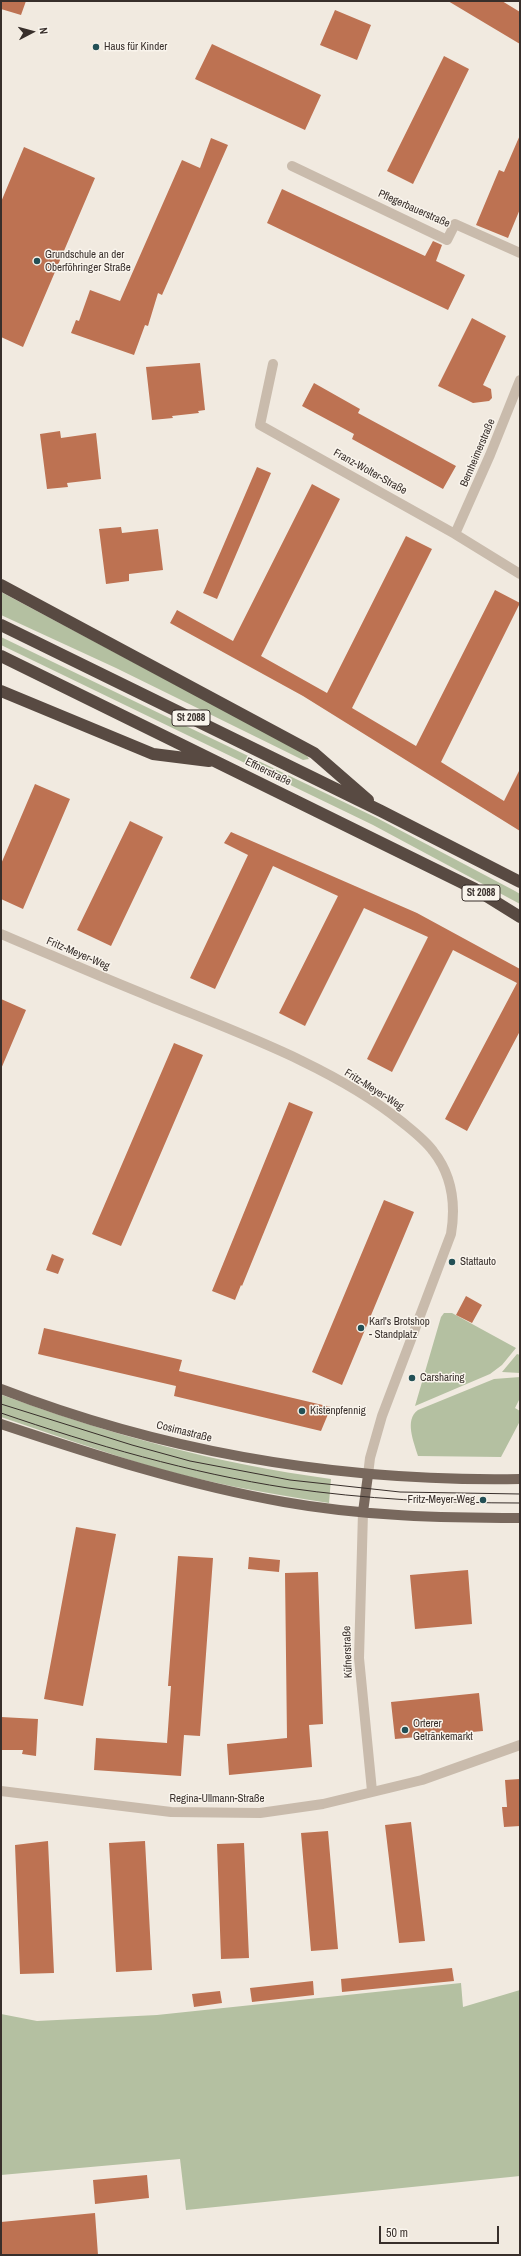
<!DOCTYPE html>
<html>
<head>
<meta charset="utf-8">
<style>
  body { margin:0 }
  #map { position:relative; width:521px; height:2256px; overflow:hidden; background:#f1eae0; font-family:"Archivo Narrow",sans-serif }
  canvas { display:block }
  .frame { position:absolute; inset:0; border:2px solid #382f2b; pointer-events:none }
  .north { position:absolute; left:12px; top:12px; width:40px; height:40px; -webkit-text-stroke:3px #f9f4ec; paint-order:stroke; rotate:84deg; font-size:11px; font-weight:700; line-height:16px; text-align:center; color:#382f2b }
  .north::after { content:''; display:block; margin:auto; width:14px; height:18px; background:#382f2b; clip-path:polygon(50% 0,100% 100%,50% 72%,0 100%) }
  .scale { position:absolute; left:379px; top:2226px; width:120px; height:18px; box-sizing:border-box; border:2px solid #382f2b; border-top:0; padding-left:5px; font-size:12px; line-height:14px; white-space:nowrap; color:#382f2b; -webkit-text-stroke:3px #f9f4ec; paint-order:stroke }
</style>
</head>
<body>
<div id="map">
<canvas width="521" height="2256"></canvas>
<div class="frame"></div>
<div class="north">N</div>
<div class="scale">50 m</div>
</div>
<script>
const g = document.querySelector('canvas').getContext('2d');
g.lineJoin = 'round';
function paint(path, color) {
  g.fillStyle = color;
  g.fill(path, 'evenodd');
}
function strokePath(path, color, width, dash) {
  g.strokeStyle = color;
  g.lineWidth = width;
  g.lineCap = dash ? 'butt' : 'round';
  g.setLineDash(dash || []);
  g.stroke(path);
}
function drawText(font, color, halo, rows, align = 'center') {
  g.font = font + ' "Archivo Narrow",sans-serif';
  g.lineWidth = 3;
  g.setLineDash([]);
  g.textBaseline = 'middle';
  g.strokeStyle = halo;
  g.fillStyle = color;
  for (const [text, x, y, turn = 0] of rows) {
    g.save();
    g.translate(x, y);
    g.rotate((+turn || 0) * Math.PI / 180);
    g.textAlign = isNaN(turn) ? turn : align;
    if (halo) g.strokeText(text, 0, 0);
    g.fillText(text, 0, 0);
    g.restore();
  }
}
paint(new Path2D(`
  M 1,592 L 306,754 L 309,759 L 303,760 L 116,668 L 1,615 Z
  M 1,637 L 377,818 L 515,891 L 520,894 L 520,904 L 373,825 L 1,645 Z
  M 444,1313 L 452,1313 L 516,1348 L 502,1365 L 490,1374 L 415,1406 L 441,1317 Z
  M 517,1354 L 520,1355 L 520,1373 L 502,1372 Z
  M 520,1377 L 520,1398 L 515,1408 L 520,1411 L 520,1421 L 501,1457 L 418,1456 C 414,1442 404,1420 418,1410 L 494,1379 Z
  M 2,1395 C 112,1435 214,1463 331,1479 L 329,1503 C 266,1493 200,1482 139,1463 C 93,1448 47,1433 1,1417 Z
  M 461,1983 L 463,2007 L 520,1990 L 520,2176 L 186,2210 L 180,2159 L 1,2175 L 1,2014 L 37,2021 L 157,2015 Z`), '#b4c0a1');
paint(new Path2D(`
  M 1,1 L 26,1 L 21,15 L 1,9 Z
  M 448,1 L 502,1 L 520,12 L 520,44 Z
  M 335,10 L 371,25 L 357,60 L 320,45 Z
  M 212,44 L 321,95 L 305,130 L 195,79 Z
  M 444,56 L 469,69 L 413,184 L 387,171 Z
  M 520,135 L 520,209 L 508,238 L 476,225 L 499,170 L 504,172 Z
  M 211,138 L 228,145 L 162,295 L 158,293 L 148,326 L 145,325 L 134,355 L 71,333 L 76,320 L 79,321 L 90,290 L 120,301 L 182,160 L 200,168 Z
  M 24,147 L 95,178 L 23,347 L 1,337 L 1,202 Z
  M 282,189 L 425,256 L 433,241 L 442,245 L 436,261 L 465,275 L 448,310 L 267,223 Z
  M 472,318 L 506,336 L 483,385 L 491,389 L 492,398 L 489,401 L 473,403 L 438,386 Z
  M 200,363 L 205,410 L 198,411 L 199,413 L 172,416 L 173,418 L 152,420 L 146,367 Z
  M 314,383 L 360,409 L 358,413 L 456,466 L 443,489 L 352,439 L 354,434 L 302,406 Z
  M 60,431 L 61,438 L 96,433 L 101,479 L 67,483 L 68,487 L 47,489 L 40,434 Z
  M 257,467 L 271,473 L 217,599 L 203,593 Z
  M 312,484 L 340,499 L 261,656 L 327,693 L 406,536 L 432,549 L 352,708 L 416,746 L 495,590 L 520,603 L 441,762 L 504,801 L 520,769 L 520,831 L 303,696 L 170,623 L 177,610 L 233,641 Z
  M 121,527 L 122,533 L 158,529 L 163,570 L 129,574 L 129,581 L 106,584 L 99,529 Z
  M 35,784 L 70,799 L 23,909 L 1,899 L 1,864 Z
  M 130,821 L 163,837 L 111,946 L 77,930 Z
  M 231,832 L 417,913 L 520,969 L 520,1031 L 467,1131 L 445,1119 L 517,983 L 453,950 L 392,1072 L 367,1059 L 428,937 L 364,908 L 305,1026 L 279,1013 L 338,896 L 273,866 L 215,989 L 190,978 L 248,855 L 224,843 Z
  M 1,999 L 26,1010 L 1,1069 Z
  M 174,1043 L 203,1055 L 121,1246 L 92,1234 Z
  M 289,1102 L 313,1112 L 242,1286 L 241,1285 L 235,1300 L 212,1291 Z
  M 384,1200 L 414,1212 L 342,1385 L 312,1372 Z
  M 52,1254 L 64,1259 L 58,1274 L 46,1270 Z
  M 466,1296 L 482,1305 L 472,1323 L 456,1315 Z
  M 44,1328 L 182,1360 L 179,1371 L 331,1407 L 321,1431 L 174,1396 L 176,1386 L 38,1354 Z
  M 76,1527 L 116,1534 L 83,1706 L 44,1699 Z
  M 178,1556 L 213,1558 L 200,1736 L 184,1735 L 181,1776 L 94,1770 L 96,1738 L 167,1743 L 171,1686 L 168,1686 Z
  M 249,1557 L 280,1560 L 279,1572 L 248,1569 Z
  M 468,1570 L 472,1624 L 415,1629 L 410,1575 Z
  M 318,1572 L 323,1724 L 309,1725 L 312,1767 L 229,1775 L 227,1744 L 287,1738 L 285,1573 Z
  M 479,1693 L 483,1731 L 395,1739 L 391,1702 Z
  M 1,1717 L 38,1719 L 36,1756 L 22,1754 L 23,1750 L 1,1750 Z
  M 520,1779 L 520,1826 L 504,1827 L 502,1807 L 507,1807 L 505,1780 Z
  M 411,1822 L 425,1941 L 399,1943 L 385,1825 Z
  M 328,1831 L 338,1949 L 311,1951 L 301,1833 Z
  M 48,1841 L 54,1973 L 20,1974 L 15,1845 Z
  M 145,1841 L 152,1970 L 116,1972 L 109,1843 Z
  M 244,1843 L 249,1958 L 221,1959 L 217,1844 Z
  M 452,1968 L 454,1981 L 342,1992 L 341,1979 Z
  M 313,1981 L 314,1995 L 252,2002 L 250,1988 Z
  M 220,1991 L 222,2003 L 194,2007 L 192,1994 Z
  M 147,2175 L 149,2198 L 95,2204 L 93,2180 Z
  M 95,2213 L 98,2255 L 1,2255 L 1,2222 Z`), '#bd7252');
strokePath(new Path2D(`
  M 292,166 L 447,240 L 455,224 L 520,253
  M 273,364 L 260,425 L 455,534 L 520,574
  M 455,534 L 490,455 L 520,380
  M 1,934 C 51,955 101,977 151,997 C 233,1031 333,1066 402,1122 C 413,1131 425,1140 433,1151 C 452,1175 456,1204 451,1234 L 382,1416 L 370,1458 L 368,1475
  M 363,1512 L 359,1658 L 372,1791
  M 1,1791 L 171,1812 L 260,1813 L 323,1804 L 422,1780 L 520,1745`), '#c9bbac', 10);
strokePath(new Path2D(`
  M 1,1389 C 167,1453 343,1482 520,1479
  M 1,1424 C 94,1455 187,1485 284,1502 C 362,1516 441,1518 520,1518
  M 363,1512 L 368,1475`), '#78685d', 10);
strokePath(new Path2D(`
  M 1,585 L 314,753 L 368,800
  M 1,625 L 381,811 L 520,882
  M 1,656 L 475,889 L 520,917
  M 1,691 L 153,754 L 209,761`), '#584a42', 12);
strokePath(new Path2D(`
  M 1,1404 L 132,1445 L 190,1461 L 290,1480 L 400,1492 L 520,1494
  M 1,1413 C 94,1445 190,1473 288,1488 C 365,1499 442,1503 520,1503`), '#382f2b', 1);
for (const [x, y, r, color] of [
  [96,47,4,"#235056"],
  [37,261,4,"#235056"],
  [452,1262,4,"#235056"],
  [361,1328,4,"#235056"],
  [412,1378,4,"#235056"],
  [302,1411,4,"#235056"],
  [483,1500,4,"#235056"],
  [405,1730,4,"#235056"]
]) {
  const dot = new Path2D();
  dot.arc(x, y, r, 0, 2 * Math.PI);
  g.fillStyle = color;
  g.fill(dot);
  strokePath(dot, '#f9f4ec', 1.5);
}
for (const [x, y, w] of [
  [191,718,38],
  [481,893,38]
]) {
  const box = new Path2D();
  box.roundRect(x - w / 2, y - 8, w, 16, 3);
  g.fillStyle = '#f9f4ec';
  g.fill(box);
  strokePath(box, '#382f2b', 1);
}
drawText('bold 10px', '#382f2b', null, [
  ["St 2088",191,718],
  ["St 2088",481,893]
]);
drawText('11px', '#382f2b', '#f9f4ec', [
  ["Haus für Kinder",104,47],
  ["Grundschule an der",45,255],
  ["Oberföhringer Straße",45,268],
  ["Stattauto",460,1262],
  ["Karl's Brotshop",369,1322],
  ["- Standplatz",369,1335],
  ["Carsharing",420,1378],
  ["Kistenpfennig",310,1411],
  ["Fritz-Meyer-Weg",475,1500,"right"],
  ["Orterer",413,1724],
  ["Getränkemarkt",413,1737]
], 'left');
drawText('11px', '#382f2b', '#f9f4ec', [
  ["Pflegerbauerstraße",414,209,24],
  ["Bernheimerstraße",478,453,-67],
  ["Franz-Wolter-Straße",370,472,29],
  ["Effnerstraße",268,772,26],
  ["Fritz-Meyer-Weg",78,954,23],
  ["Fritz-Meyer-Weg",374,1090,32],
  ["Cosimastraße",184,1432,14],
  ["Küfnerstraße",348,1652,-92],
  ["Regina-Ullmann-Straße",217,1799]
]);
</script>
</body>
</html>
